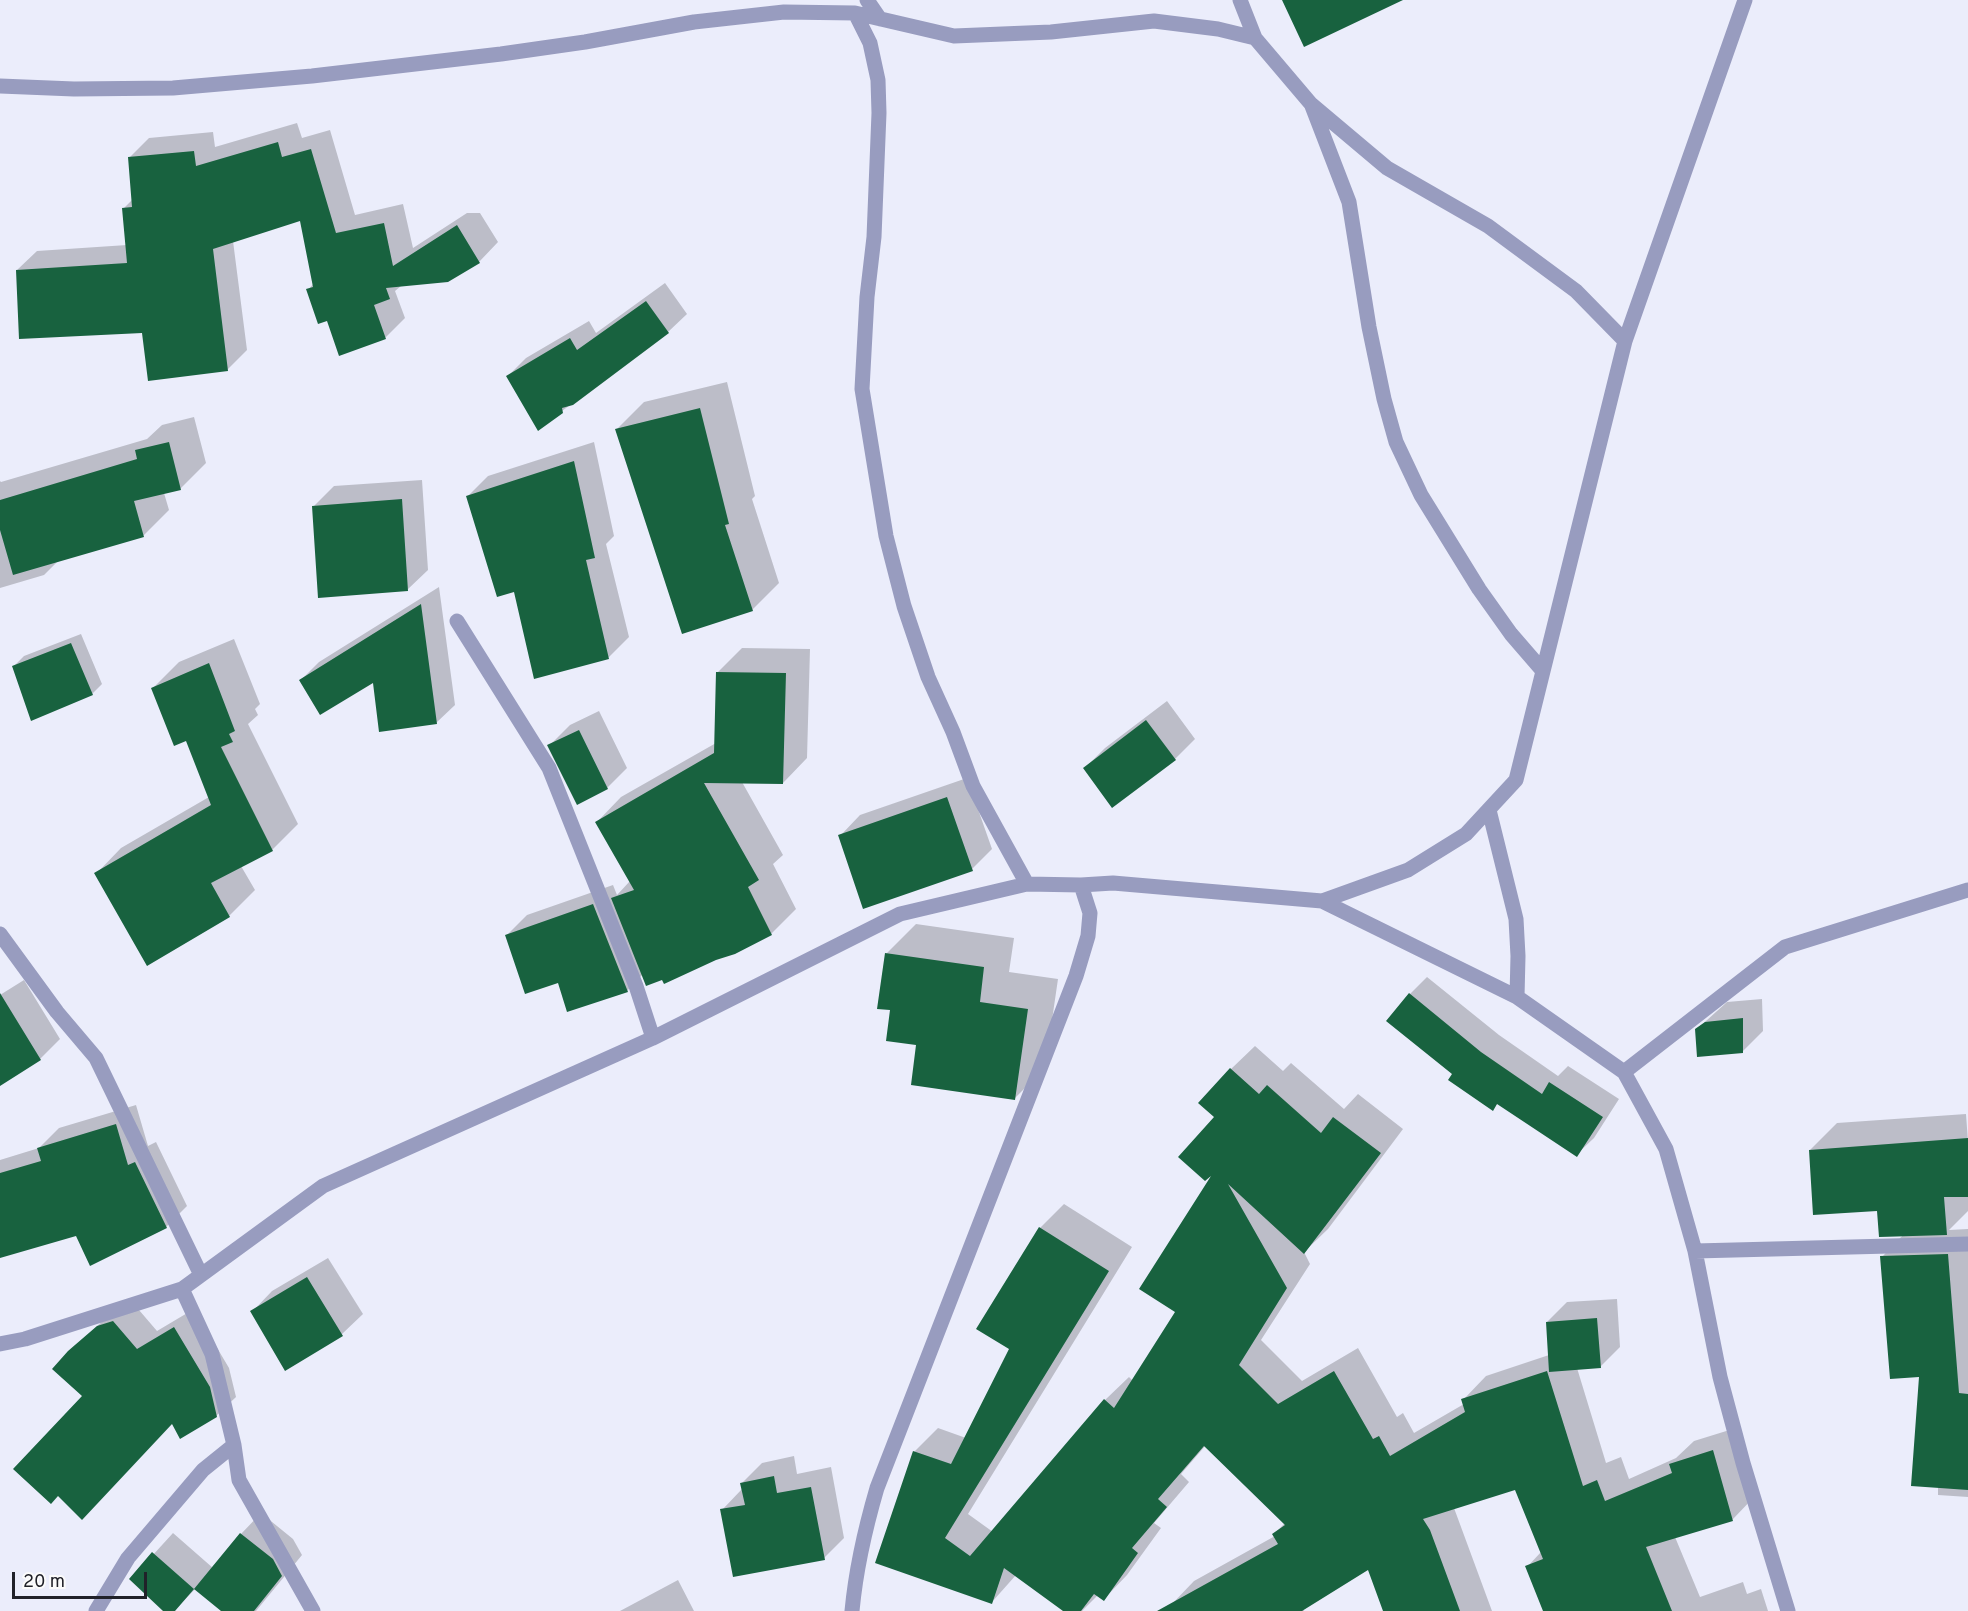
<!DOCTYPE html>
<html>
<head>
<meta charset="utf-8">
<style>
  body { margin:0 }
  #map { position:relative; width:1968px; height:1611px; overflow:hidden; background:#ebedfb; font-family:Overpass,sans-serif }
  canvas { display:block }
  .scale { position:absolute; left:12px; top:1572px; width:135px; height:27px; box-sizing:border-box; border:3px solid #202129; border-top:0; padding-left:8px; font-size:18px; line-height:21px; white-space:nowrap; color:#202129; -webkit-text-stroke:4px #fbfbfb; paint-order:stroke }
</style>
</head>
<body>
<div id="map">
<canvas width="1968" height="1611"></canvas>
<div class="scale">20 m</div>
</div>
<script>
const g = document.querySelector('canvas').getContext('2d');
g.lineJoin = 'round';
function paint(path, color) {
  g.fillStyle = color;
  g.fill(path, 'evenodd');
}
function strokePath(path, color, width, dash) {
  g.strokeStyle = color;
  g.lineWidth = width;
  g.lineCap = dash ? 'butt' : 'round';
  g.setLineDash(dash || []);
  g.stroke(path);
}
paint(new Path2D(`
  M 297,123 L 302,138 L 330,130 L 355,215 L 403,204 L 413,248 L 467,213 L 480,213 L 498,242 L 479,262 L 401,286 L 395,291 L 405,318 L 386,337 L 340,354 L 328,319 L 308,290 L 314,283 L 301,219 L 233,241 L 247,350 L 227,370 L 17,270 L 37,251 L 127,245 L 123,209 L 133,199 L 129,158 L 149,138 L 213,132 L 215,147 Z
  M 665,283 L 687,314 L 668,332 L 562,411 L 508,376 L 526,358 L 589,321 L 596,333 Z
  M 727,382 L 755,496 L 752,499 L 779,583 L 752,610 L 617,429 L 644,402 Z
  M 194,417 L 206,463 L 180,489 L 164,493 L 169,510 L 144,535 L 59,560 L 44,575 L 0,588 L 0,481 L 1,482 L 147,439 L 162,425 Z
  M 594,442 L 614,536 L 606,544 L 629,637 L 609,657 L 535,677 L 515,590 L 468,496 L 488,476 Z
  M 422,480 L 428,570 L 407,590 L 313,507 L 334,486 Z
  M 439,587 L 455,705 L 436,723 L 374,681 L 301,680 L 319,662 Z
  M 81,634 L 102,684 L 92,694 L 14,666 L 24,656 Z
  M 234,639 L 260,704 L 255,709 L 258,715 L 248,724 L 298,824 L 272,850 L 241,866 L 255,890 L 229,916 L 147,963 L 96,874 L 121,848 L 209,797 L 187,739 L 153,688 L 179,662 Z
  M 742,648 L 810,649 L 807,758 L 783,783 L 742,782 L 783,855 L 773,864 L 796,909 L 771,934 L 663,978 L 643,974 L 627,991 L 559,981 L 507,935 L 527,915 L 613,885 L 617,895 L 630,881 L 597,822 L 621,797 L 716,743 L 717,673 Z
  M 1167,701 L 1195,739 L 1175,759 L 1085,768 L 1105,748 Z
  M 599,711 L 627,768 L 607,788 L 549,746 L 570,725 Z
  M 967,778 L 992,849 L 972,869 L 840,836 L 860,815 Z
  M 916,924 L 1014,938 L 1009,972 L 1058,979 L 1045,1068 L 1015,1098 L 918,1043 L 892,1009 L 886,954 Z
  M 1427,977 L 1499,1035 L 1558,1076 L 1568,1066 L 1619,1099 L 1594,1138 L 1576,1155 L 1498,1103 L 1492,1109 L 1454,1074 L 1410,994 Z
  M 24,980 L 60,1039 L 40,1059 L 0,1084 L 0,995 Z
  M 1762,999 L 1763,1031 L 1742,1052 L 1696,1030 L 1727,1002 Z
  M 1255,1046 L 1283,1071 L 1291,1063 L 1344,1109 L 1358,1094 L 1403,1129 L 1328,1229 L 1304,1252 L 1310,1264 L 1261,1340 L 1302,1381 L 1358,1348 L 1397,1417 L 1403,1413 L 1414,1433 L 1464,1404 L 1463,1400 L 1486,1376 L 1549,1355 L 1547,1322 L 1567,1302 L 1617,1299 L 1620,1347 L 1600,1367 L 1577,1368 L 1606,1463 L 1621,1457 L 1629,1479 L 1676,1458 L 1694,1441 L 1736,1428 L 1756,1495 L 1733,1519 L 1675,1537 L 1700,1597 L 1743,1582 L 1747,1594 L 1761,1589 L 1768,1611 L 1544,1611 L 1527,1567 L 1542,1551 L 1516,1488 L 1454,1508 L 1492,1611 L 1385,1611 L 1368,1568 L 1303,1609 L 1304,1611 L 1174,1611 L 1171,1605 L 1194,1581 L 1275,1536 L 1274,1534 L 1285,1523 L 1206,1445 L 1181,1474 L 1189,1482 L 1154,1523 L 1161,1528 L 1127,1575 L 1104,1599 L 1098,1595 L 1082,1611 L 1065,1611 L 1016,1575 L 992,1602 L 877,1562 L 914,1452 L 938,1428 L 966,1438 L 1011,1349 L 1040,1228 L 1064,1204 L 1132,1247 L 968,1514 L 993,1532 L 1105,1400 L 1129,1377 L 1133,1381 L 1177,1311 L 1216,1171 L 1216,1117 L 1231,1069 Z
  M 136,1105 L 148,1146 L 156,1142 L 187,1206 L 166,1227 L 77,1234 L 0,1257 L 0,1160 L 39,1148 L 59,1128 Z
  M 1966,1114 L 1968,1142 L 1968,1211 L 1949,1230 L 1968,1229 L 1968,1497 L 1938,1495 L 1938,1487 L 1920,1375 L 1882,1257 L 1904,1234 L 1810,1150 L 1837,1123 Z
  M 328,1258 L 363,1314 L 342,1334 L 286,1369 L 252,1312 L 272,1291 Z
  M 133,1303 L 157,1331 L 194,1309 L 229,1368 L 236,1397 L 216,1416 L 172,1423 L 84,1396 L 69,1352 L 118,1307 Z
  M 794,1456 L 797,1474 L 831,1467 L 844,1538 L 824,1558 L 722,1510 L 742,1489 L 742,1483 L 762,1463 Z
  M 261,1513 L 293,1539 L 302,1555 L 256,1611 L 224,1611 L 196,1588 L 174,1611 L 166,1611 L 131,1579 L 173,1533 L 213,1568 L 241,1534 Z
  M 678,1580 L 694,1611 L 620,1611 Z`), '#0003');
paint(new Path2D(`
  M 1282,0 L 1403,0 L 1304,47 Z
  M 278,142 L 282,157 L 311,149 L 336,233 L 384,223 L 393,266 L 457,225 L 480,263 L 448,282 L 386,288 L 390,299 L 374,305 L 386,339 L 339,356 L 327,321 L 318,324 L 306,289 L 313,287 L 300,221 L 213,249 L 228,371 L 148,381 L 142,333 L 19,339 L 16,270 L 127,263 L 122,208 L 132,207 L 128,157 L 194,151 L 196,166 Z
  M 646,301 L 669,333 L 573,405 L 562,408 L 563,413 L 538,431 L 506,376 L 570,338 L 577,350 Z
  M 700,408 L 729,524 L 725,525 L 753,611 L 682,634 L 615,429 Z
  M 169,442 L 181,490 L 134,501 L 144,537 L 13,575 L 0,530 L 0,500 L 137,459 L 135,450 Z
  M 574,461 L 595,558 L 586,560 L 609,659 L 534,679 L 514,592 L 497,597 L 466,496 Z
  M 402,499 L 408,591 L 318,598 L 312,506 Z
  M 421,604 L 437,724 L 379,732 L 373,683 L 320,715 L 299,680 Z
  M 71,643 L 93,695 L 31,721 L 12,666 Z
  M 209,663 L 235,731 L 229,734 L 233,742 L 221,747 L 273,851 L 211,883 L 230,917 L 147,966 L 94,873 L 211,805 L 186,741 L 174,746 L 151,688 Z
  M 716,672 L 786,673 L 783,784 L 704,783 L 759,880 L 748,887 L 772,935 L 735,954 L 716,960 L 664,984 L 662,980 L 646,986 L 611,898 L 634,890 L 595,822 L 714,753 Z
  M 1146,720 L 1176,760 L 1112,808 L 1083,768 Z
  M 579,730 L 608,789 L 577,805 L 547,745 Z
  M 947,797 L 973,871 L 863,909 L 838,835 Z
  M 593,904 L 628,992 L 567,1012 L 558,983 L 525,994 L 505,935 Z
  M 885,953 L 984,967 L 980,1002 L 1028,1009 L 1015,1100 L 911,1085 L 916,1045 L 886,1041 L 890,1010 L 877,1009 Z
  M 0,993 L 41,1060 L 0,1086 Z
  M 1409,993 L 1481,1052 L 1542,1094 L 1549,1082 L 1603,1117 L 1577,1157 L 1497,1104 L 1493,1111 L 1448,1080 L 1452,1074 L 1386,1021 Z
  M 1743,1018 L 1743,1053 L 1697,1057 L 1695,1029 L 1705,1022 Z
  M 1230,1068 L 1259,1094 L 1267,1085 L 1321,1133 L 1333,1117 L 1381,1153 L 1304,1254 L 1228,1184 L 1287,1288 L 1239,1365 L 1278,1404 L 1334,1371 L 1373,1439 L 1379,1436 L 1390,1456 L 1465,1412 L 1461,1399 L 1547,1371 L 1583,1486 L 1597,1480 L 1605,1501 L 1672,1473 L 1669,1464 L 1713,1450 L 1733,1521 L 1646,1547 L 1672,1611 L 1543,1611 L 1525,1566 L 1543,1559 L 1515,1490 L 1423,1519 L 1430,1530 L 1460,1611 L 1383,1611 L 1368,1570 L 1302,1611 L 1157,1611 L 1278,1544 L 1272,1534 L 1285,1525 L 1204,1446 L 1158,1499 L 1167,1507 L 1132,1548 L 1138,1553 L 1104,1601 L 1094,1594 L 1081,1611 L 1063,1611 L 1004,1568 L 992,1604 L 875,1563 L 913,1451 L 951,1464 L 1009,1349 L 976,1329 L 1039,1227 L 1109,1271 L 945,1538 L 970,1556 L 1104,1399 L 1114,1408 L 1175,1312 L 1139,1289 L 1211,1176 L 1205,1181 L 1178,1157 L 1214,1117 L 1198,1103 Z
  M 116,1124 L 128,1165 L 135,1162 L 167,1228 L 90,1266 L 76,1236 L 0,1258 L 0,1173 L 41,1161 L 37,1148 Z
  M 1968,1138 L 1968,1197 L 1944,1197 L 1947,1235 L 1879,1237 L 1877,1211 L 1813,1215 L 1809,1150 Z
  M 1948,1254 L 1959,1393 L 1968,1394 L 1968,1490 L 1911,1486 L 1919,1377 L 1890,1379 L 1880,1256 Z
  M 307,1277 L 343,1336 L 285,1371 L 250,1311 Z
  M 1597,1318 L 1601,1368 L 1549,1372 L 1546,1322 Z
  M 113,1321 L 137,1349 L 174,1327 L 210,1387 L 217,1417 L 180,1439 L 172,1424 L 82,1520 L 58,1496 L 51,1504 L 13,1469 L 82,1396 L 52,1369 L 68,1351 L 97,1326 Z
  M 774,1476 L 777,1493 L 811,1487 L 825,1560 L 733,1577 L 720,1509 L 745,1505 L 740,1483 Z
  M 240,1533 L 273,1559 L 282,1576 L 254,1611 L 221,1611 L 194,1589 Z
  M 152,1552 L 194,1589 L 175,1611 L 163,1611 L 129,1579 Z`), '#18623f');
strokePath(new Path2D(`
  M 867,0 L 880,19
  M 1240,0 L 1255,38
  M 855,13 L 870,43 L 878,80 L 879,113 L 874,237 L 867,297 L 862,389 L 886,536 L 904,606 L 928,677 L 953,732 L 973,786 L 1027,884
  M 0,86 L 74,89 L 173,88 L 312,76 L 501,54 L 585,42 L 694,22 L 784,12 L 855,13 L 954,36 L 1051,32 L 1154,21 L 1218,29 L 1255,38 L 1311,104 L 1387,168 L 1488,226 L 1576,291 L 1625,341
  M 1312,106 L 1349,202 L 1369,327 L 1384,399 L 1396,442 L 1421,495 L 1479,589 L 1511,634 L 1543,671
  M 457,621 L 549,768 L 636,986 L 653,1038
  M 1489,810 L 1516,919 L 1518,956 L 1517,997
  M 1322,901 L 1408,870 L 1466,834 L 1516,780 L 1625,341 L 1745,0
  M 0,934 L 57,1012 L 96,1058 L 201,1275
  M 1624,1072 L 1785,947 L 1968,890
  M 1695,1251 L 1968,1244
  M 182,1289 L 212,1354 L 234,1445 L 239,1480 L 313,1611
  M 0,1344 L 25,1339 L 182,1289 L 323,1186 L 653,1038 L 900,914 L 1027,884 L 1081,885 L 1113,883 L 1322,901 L 1517,997 L 1624,1072 L 1666,1149 L 1695,1251 L 1720,1377 L 1743,1463 L 1788,1611
  M 96,1611 L 128,1558 L 203,1470 L 234,1445
  M 852,1611 C 856,1568 865,1529 877,1488 L 1076,976 L 1088,936 L 1090,913 L 1081,885`), '#989cbf', 15);
</script>
</body>
</html>
